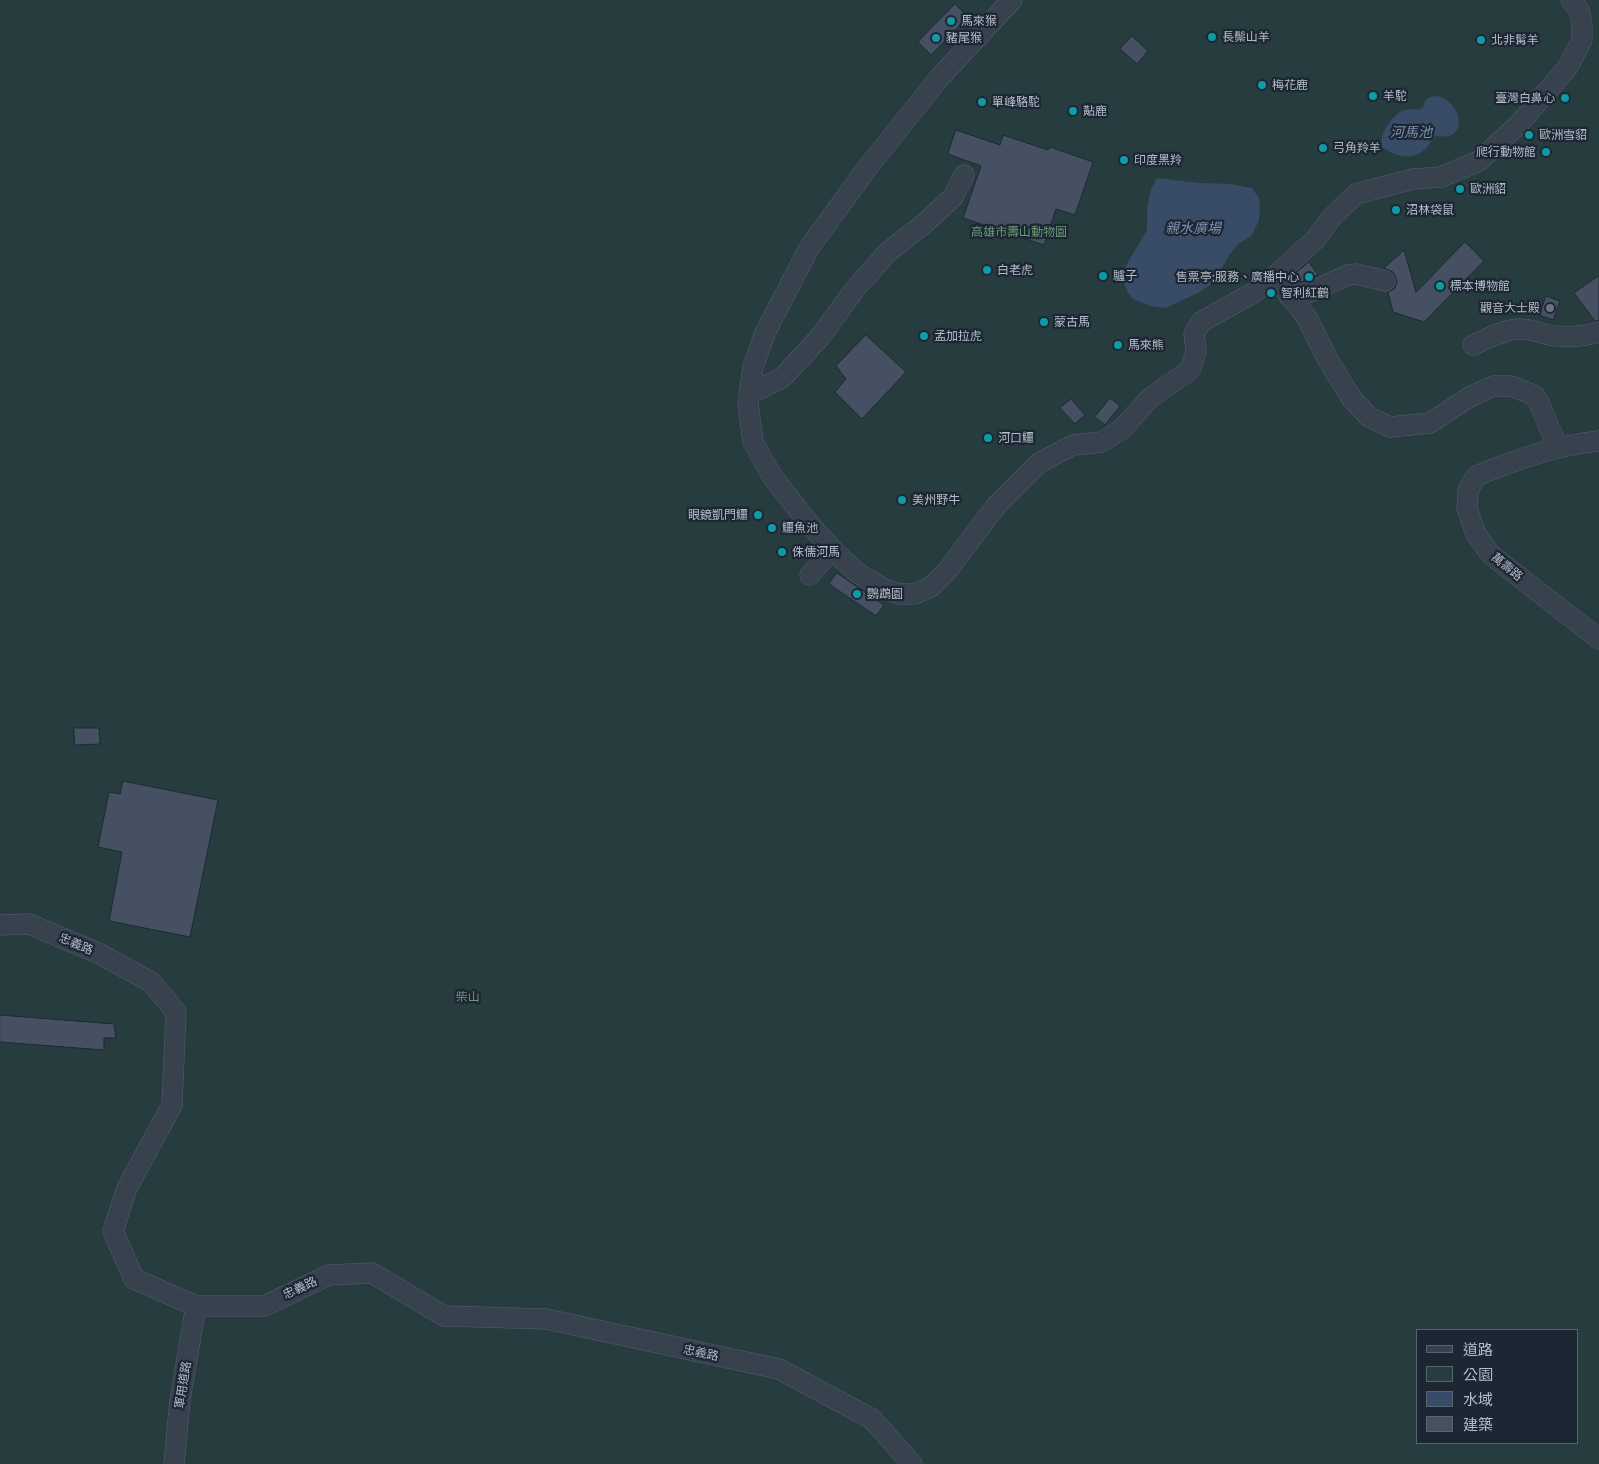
<!DOCTYPE html>
<html>
<head>
<meta charset="utf-8">
<style>
  body { margin:0 }
  #map { position:relative; width:1599px; height:1464px; overflow:hidden; background:#242f3e; font-family:Lato,"Noto Sans TC",sans-serif }
  canvas { display:block }
  .legend { position:absolute; left:1416px; top:1329px; width:162px; height:115px; box-sizing:border-box; background:#1d2633; border:1px solid #59626f; margin:0; padding:6px 9px; list-style:none; font-size:15px; color:#b4bcc9 }
  .legend li { display:flex; align-items:center; gap:10px; height:25px }
  .legend b { width:25px; border:1px solid #59626f }
</style>
</head>
<body>
<div id="map">
<canvas width="1599" height="1464"></canvas>
<ul class="legend">
<li><b style="height:6px;background:#38414e"></b>道路</li>
<li><b style="height:14px;background:#263c3f"></b>公園</li>
<li><b style="height:14px;background:#394c67"></b>水域</li>
<li><b style="height:14px;background:#455162"></b>建築</li>
</ul>
</div>
<script>
const g = document.querySelector('canvas').getContext('2d');
g.lineJoin = 'round';
function paint(path, color) {
  g.fillStyle = color;
  g.fill(path, 'evenodd');
}
function strokePath(path, color, width, dash) {
  g.strokeStyle = color;
  g.lineWidth = width;
  g.lineCap = dash ? 'butt' : 'round';
  g.setLineDash(dash || []);
  g.stroke(path);
}
function drawText(font, color, halo, rows, align = 'center') {
  g.font = font + ' Lato,"Noto Sans TC",sans-serif';
  g.lineWidth = 4.5;
  g.setLineDash([]);
  g.textBaseline = 'middle';
  g.strokeStyle = halo;
  g.fillStyle = color;
  for (const [text, x, y, turn = 0] of rows) {
    g.save();
    g.translate(x, y);
    g.rotate((+turn || 0) * Math.PI / 180);
    g.textAlign = isNaN(turn) ? turn : align;
    if (halo) g.strokeText(text, 0, 0);
    g.fillText(text, 0, 0);
    g.restore();
  }
}
paint(new Path2D(`
  M 0,0 L 1599,0 L 1599,1464 L 0,1464 ZM 1418,1330 L 1578,1330 L 1578,1443 L 1418,1443 Z`), '#263c3f');
paint(new Path2D(`
  M 1436,96 C 1461,100 1472,142 1436,136 C 1430,140 1429,147 1423,151 C 1411,161 1393,155 1382,147 C 1378,135 1393,114 1404,110 C 1409,109 1415,110 1420,109 L 1423,107 C 1425,99 1428,97 1436,96 Z
  M 1157,178 L 1199,183 L 1231,184 L 1252,188 L 1260,200 L 1259,221 L 1251,236 L 1238,244 L 1230,254 L 1214,282 L 1200,292 L 1166,308 L 1151,306 L 1133,299 L 1127,291 L 1124,283 L 1124,269 L 1147,230 L 1147,209 L 1151,189 Z`), '#394c67');
const building = new Path2D(`
  M 955,4 L 968,17 L 931,55 L 918,42 Z
  M 1132,36 L 1148,51 L 1137,64 L 1120,49 Z
  M 956,130 L 1000,145 L 1003,135 L 1048,150 L 1050,147 L 1093,162 L 1075,215 L 1056,209 L 1044,245 L 963,218 L 981,166 L 948,154 Z
  M 1465,242 L 1484,261 L 1424,322 L 1393,312 L 1388,292 L 1394,289 L 1397,283 L 1396,278 L 1393,272 L 1384,268 L 1404,250 L 1416,292 Z
  M 1309,262 L 1318,275 L 1301,282 L 1295,274 Z
  M 1599,276 L 1599,320 L 1595,321 L 1574,293 Z
  M 1546,296 L 1560,301 L 1553,320 L 1540,315 Z
  M 866,335 L 906,372 L 862,419 L 835,392 L 846,379 L 836,366 Z
  M 1110,398 L 1120,406 L 1105,425 L 1095,417 Z
  M 1071,399 L 1085,415 L 1075,424 L 1060,408 Z
  M 837,573 L 884,605 L 876,616 L 829,584 Z
  M 74,728 L 99,728 L 100,744 L 75,745 Z
  M 123,781 L 218,800 L 190,937 L 109,921 L 122,852 L 98,847 L 109,792 L 120,794 Z
  M 0,1015 L 114,1024 L 116,1038 L 104,1038 L 104,1050 L 0,1042 Z`);
paint(building, '#455162');
strokePath(building, '#1f2835', 1);
const minor = new Path2D(`
  M 1012,0 L 940,77 L 868,167 L 809,248 L 765,333 L 753,367 L 748,404 L 753,442 L 772,476 L 811,526 L 835,552 L 856,572 L 884,589 L 899,594 L 914,594 L 931,587 L 947,571 L 996,506 L 1039,463 L 1073,445 L 1102,442 L 1122,429 L 1150,398 L 1190,370 L 1196,352 L 1194,334 L 1201,322 L 1253,293 L 1275,276 L 1315,240 L 1332,217 L 1356,194 L 1413,179 L 1441,177 L 1479,161 L 1518,125 L 1568,67 L 1582,40 L 1582,25 L 1579,10 L 1571,0
  M 1275,276 L 1307,318 L 1328,360 L 1352,399 L 1369,417 L 1390,427 L 1430,423 L 1468,398 L 1493,386 L 1511,386 L 1534,395 L 1539,403 L 1558,448
  M 1289,296 L 1308,293 L 1348,275 L 1356,274 L 1385,281
  M 1473,345 C 1487,339 1502,330 1518,329 C 1531,328 1543,335 1556,336 C 1570,337 1586,336 1599,332
  M 749,394 L 782,378 L 820,337 L 855,289 L 888,252 L 925,223 L 953,197 L 964,175
  M 1599,441 C 1557,445 1515,460 1476,476 L 1468,491 L 1467,508 L 1476,534 L 1491,555 L 1599,639
  M 810,575 L 832,549
  M 0,925 L 29,924 L 98,953 L 151,982 L 176,1012 L 172,1105 L 127,1188 L 113,1231 L 134,1279 L 196,1306 L 264,1306 L 329,1275 L 372,1273 L 444,1316 L 546,1319 L 779,1369 L 872,1419 L 912,1464
  M 174,1464 L 180,1400 L 196,1306`);
strokePath(minor, '#565f6c', 21);
strokePath(minor, '#38414e', 20);
for (const [x, y, r, color] of [
  [951,21,5,"#0f9aa8"],
  [1212,37,5,"#0f9aa8"],
  [936,38,5,"#0f9aa8"],
  [1481,40,5,"#0f9aa8"],
  [1262,85,5,"#0f9aa8"],
  [1373,96,5,"#0f9aa8"],
  [1565,98,5,"#0f9aa8"],
  [982,102,5,"#0f9aa8"],
  [1073,111,5,"#0f9aa8"],
  [1529,135,5,"#0f9aa8"],
  [1323,148,5,"#0f9aa8"],
  [1546,152,5,"#0f9aa8"],
  [1124,160,5,"#0f9aa8"],
  [1460,189,5,"#0f9aa8"],
  [1396,210,5,"#0f9aa8"],
  [987,270,5,"#0f9aa8"],
  [1103,276,5,"#0f9aa8"],
  [1309,277,5,"#0f9aa8"],
  [1440,286,5,"#0f9aa8"],
  [1271,293,5,"#0f9aa8"],
  [1550,308,5,"#6b7280"],
  [1044,322,5,"#0f9aa8"],
  [924,336,5,"#0f9aa8"],
  [1118,345,5,"#0f9aa8"],
  [988,438,5,"#0f9aa8"],
  [902,500,5,"#0f9aa8"],
  [758,515,5,"#0f9aa8"],
  [772,528,5,"#0f9aa8"],
  [782,552,5,"#0f9aa8"],
  [857,594,5,"#0f9aa8"]
]) {
  const dot = new Path2D();
  dot.arc(x, y, r, 0, 2 * Math.PI);
  g.fillStyle = color;
  g.fill(dot);
  strokePath(dot, '#1d2633', 2);
}
drawText('12px', '#b4bcc9', '#1d2633', [
  ["馬來猴",961,21],
  ["長鬃山羊",1222,37],
  ["豬尾猴",946,38],
  ["北非髯羊",1491,40],
  ["梅花鹿",1272,85],
  ["羊駝",1383,96],
  ["臺灣白鼻心",1555,98,"right"],
  ["單峰駱駝",992,102],
  ["黇鹿",1083,111],
  ["歐洲雪貂",1539,135],
  ["弓角羚羊",1333,148],
  ["爬行動物館",1536,152,"right"],
  ["印度黑羚",1134,160],
  ["歐洲貂",1470,189],
  ["沼林袋鼠",1406,210],
  ["白老虎",997,270],
  ["驢子",1113,276],
  ["售票亭;服務、廣播中心",1299,277,"right"],
  ["標本博物館",1450,286],
  ["智利紅鶴",1281,293],
  ["觀音大士殿",1540,308,"right"],
  ["蒙古馬",1054,322],
  ["孟加拉虎",934,336],
  ["馬來熊",1128,345],
  ["河口鱷",998,438],
  ["美州野牛",912,500],
  ["眼鏡凱門鱷",748,515,"right"],
  ["鱷魚池",782,528],
  ["侏儒河馬",792,552],
  ["鸚鵡園",867,594]
], 'left');
drawText('12px', '#6b9a76', '#1d2633', [
  ["高雄市壽山動物園",1019,232],
  ["柴山",468,997]
]);
drawText('12px', '#b4bcc9', '#1d2633', [
  ["萬壽路",1507,567,39],
  ["忠義路",76,944,23],
  ["忠義路",300,1288,-25],
  ["忠義路",701,1353,12],
  ["軍用道路",183,1385,-81]
]);
drawText('italic 14px', '#7c92b1', '#1d2633', [
  ["河馬池",1411,132],
  ["親水廣場",1193,228]
]);
</script>
</body>
</html>
